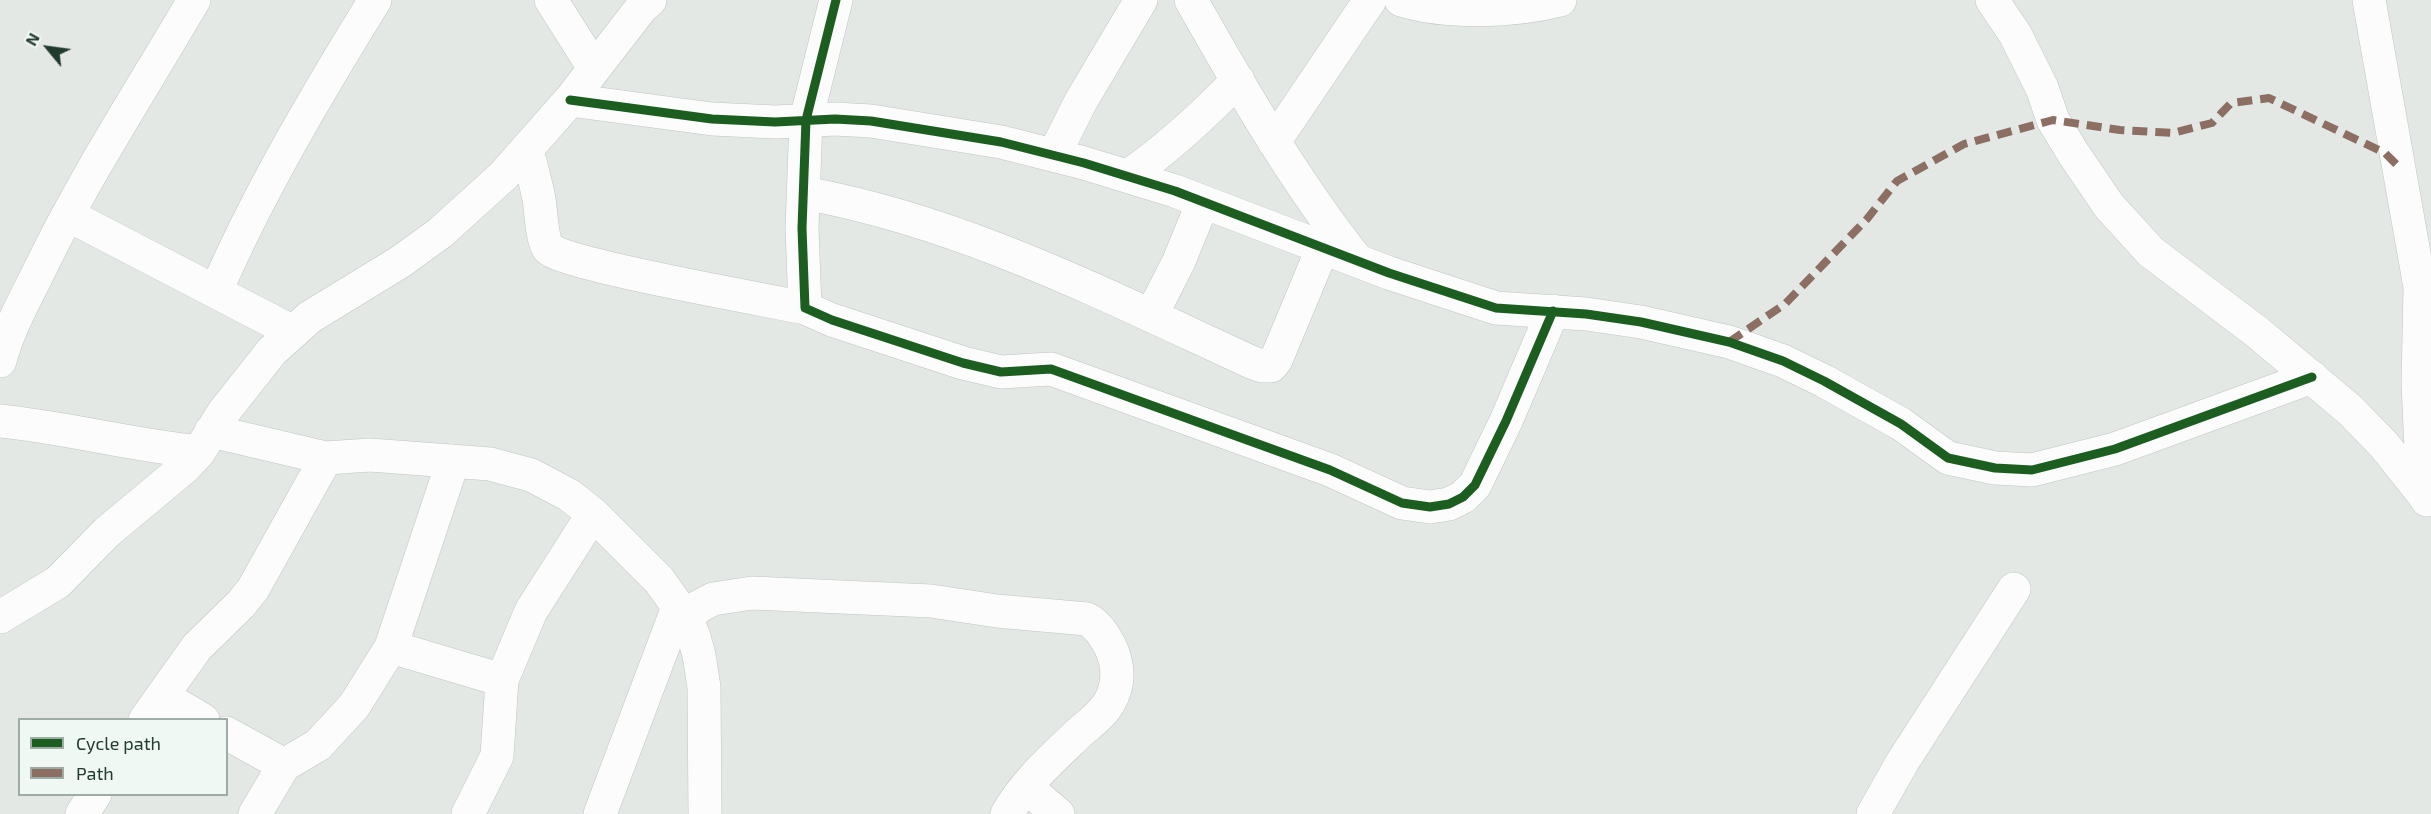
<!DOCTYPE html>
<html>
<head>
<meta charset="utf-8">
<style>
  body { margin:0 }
  #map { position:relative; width:2431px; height:814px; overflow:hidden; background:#e3e8e5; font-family:"Exo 2",sans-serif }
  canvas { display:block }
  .legend { position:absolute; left:18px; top:718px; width:210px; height:78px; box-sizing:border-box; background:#f0f8f3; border:2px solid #9daca5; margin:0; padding:8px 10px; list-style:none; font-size:18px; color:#213b2f }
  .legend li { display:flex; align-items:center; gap:12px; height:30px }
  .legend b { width:30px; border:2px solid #9daca5 }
  .north { position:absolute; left:18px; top:18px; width:60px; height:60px; -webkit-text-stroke:4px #f0f8f3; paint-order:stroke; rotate:299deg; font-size:16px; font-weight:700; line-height:24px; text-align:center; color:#213b2f }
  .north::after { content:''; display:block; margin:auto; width:21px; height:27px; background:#213b2f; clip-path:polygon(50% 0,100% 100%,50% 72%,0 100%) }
</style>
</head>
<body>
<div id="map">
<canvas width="2431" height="814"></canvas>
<ul class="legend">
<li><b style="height:8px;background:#1b5e20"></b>Cycle path</li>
<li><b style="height:8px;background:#8d6e63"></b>Path</li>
</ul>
<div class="north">N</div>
</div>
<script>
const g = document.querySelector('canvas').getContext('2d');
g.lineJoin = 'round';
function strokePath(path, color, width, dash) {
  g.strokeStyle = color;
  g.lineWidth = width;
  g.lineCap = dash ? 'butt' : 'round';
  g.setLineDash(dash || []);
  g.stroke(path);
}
const minor = new Path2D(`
  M 551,0 L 594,68
  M 836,0 L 806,120 L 802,228 L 805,308 L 832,320 L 963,363 L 1001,372 L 1051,369 L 1330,470 L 1402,503 L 1430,507 L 1449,504 L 1463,497 L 1475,485 L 1506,421 L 1553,311
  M 1191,0 C 1242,90 1293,179 1357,260
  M 1401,0 C 1447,14 1513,12 1560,0
  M 1992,0 L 2015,34 L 2042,88 L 2053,120 L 2073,153 L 2109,206 L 2151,252 L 2257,332 L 2350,410 L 2384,445 L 2423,494
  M 2369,0 L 2420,287 L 2418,383 L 2423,494 L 2427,500
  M 570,100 L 712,119 L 775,122 L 835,119 L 871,121 L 1001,142 L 1084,163 L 1175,191 L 1389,273 L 1496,308 L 1586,314 L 1641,322 L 1729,342 L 1783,361 L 1824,381 L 1901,424 L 1948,458 L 1995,468 L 2032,470 L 2115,449 L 2312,377
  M 1274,142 L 1370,0
  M 527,150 C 531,166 536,183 539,199 C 541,211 542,239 548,248 C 560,264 772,301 805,308
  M 1054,155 L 1081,101 L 1141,0
  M 1128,176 C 1169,148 1204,115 1238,80
  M 804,193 C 963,222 1105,295 1251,362 L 1262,366 L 1271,366 L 1276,360 L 1323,247
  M 68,215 L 293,332
  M 216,291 C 260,190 317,94 375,0
  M 1151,316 L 1179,261 L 1203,202
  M 0,361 C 8,329 26,298 40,269 C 85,176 142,89 194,0
  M 0,421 C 67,428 132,445 199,452
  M 211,431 L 326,458 L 370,455 L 490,464 L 531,475 L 569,495 L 593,514 L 659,580 L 686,618 L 694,637 L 699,655 L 704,687 L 705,814
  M 0,617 L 58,582 L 107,532 L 185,467 L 199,452 L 223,413 L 272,351 L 310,317 L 400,262 L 440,233 L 503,176 L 570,100 L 642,7 L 650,0
  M 686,618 L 698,607 L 713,599 L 752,593 L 931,601 L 997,611 L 1087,619 C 1098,625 1104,635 1110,646 C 1119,665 1120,684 1109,703 C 1102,715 1090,723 1080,732 C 1054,757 1025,782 1007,814
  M 391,647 L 502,680
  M 162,696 L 203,720
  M 145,720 L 197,647 L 241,604 L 253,589 L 326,458
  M 226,733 L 284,765 L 318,745 L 354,706 L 391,647 L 453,461
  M 1026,787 L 1058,814
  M 82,814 L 95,794
  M 255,814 L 284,765
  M 468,814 L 497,756 L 502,680 L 531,611 L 593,514
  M 600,814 L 678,607
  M 1873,814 L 1903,761 L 2014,589`);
strokePath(minor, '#c0c5c2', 34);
strokePath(minor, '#fbfcfb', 33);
strokePath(new Path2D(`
  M 1729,342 L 1785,304 L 1867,219 L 1897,181 L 1964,144 L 2053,120 L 2120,130 L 2173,133 L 2212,123 L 2231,103 L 2269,98 L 2385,153 L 2399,167`), '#8d6e63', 8, [15, 8]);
strokePath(new Path2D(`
  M 836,0 L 806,120 L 802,228 L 805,308 L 832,320 L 963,363 L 1001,372 L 1051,369 L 1330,470 L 1402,503 L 1430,507 L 1449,504 L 1463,497 L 1475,485 L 1506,421 L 1553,311
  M 570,100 L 712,119 L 775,122 L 835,119 L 871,121 L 1001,142 L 1084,163 L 1175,191 L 1389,273 L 1496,308 L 1586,314 L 1641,322 L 1729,342 L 1783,361 L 1824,381 L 1901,424 L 1948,458 L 1995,468 L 2032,470 L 2115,449 L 2312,377`), '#1b5e20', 9);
</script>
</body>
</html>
